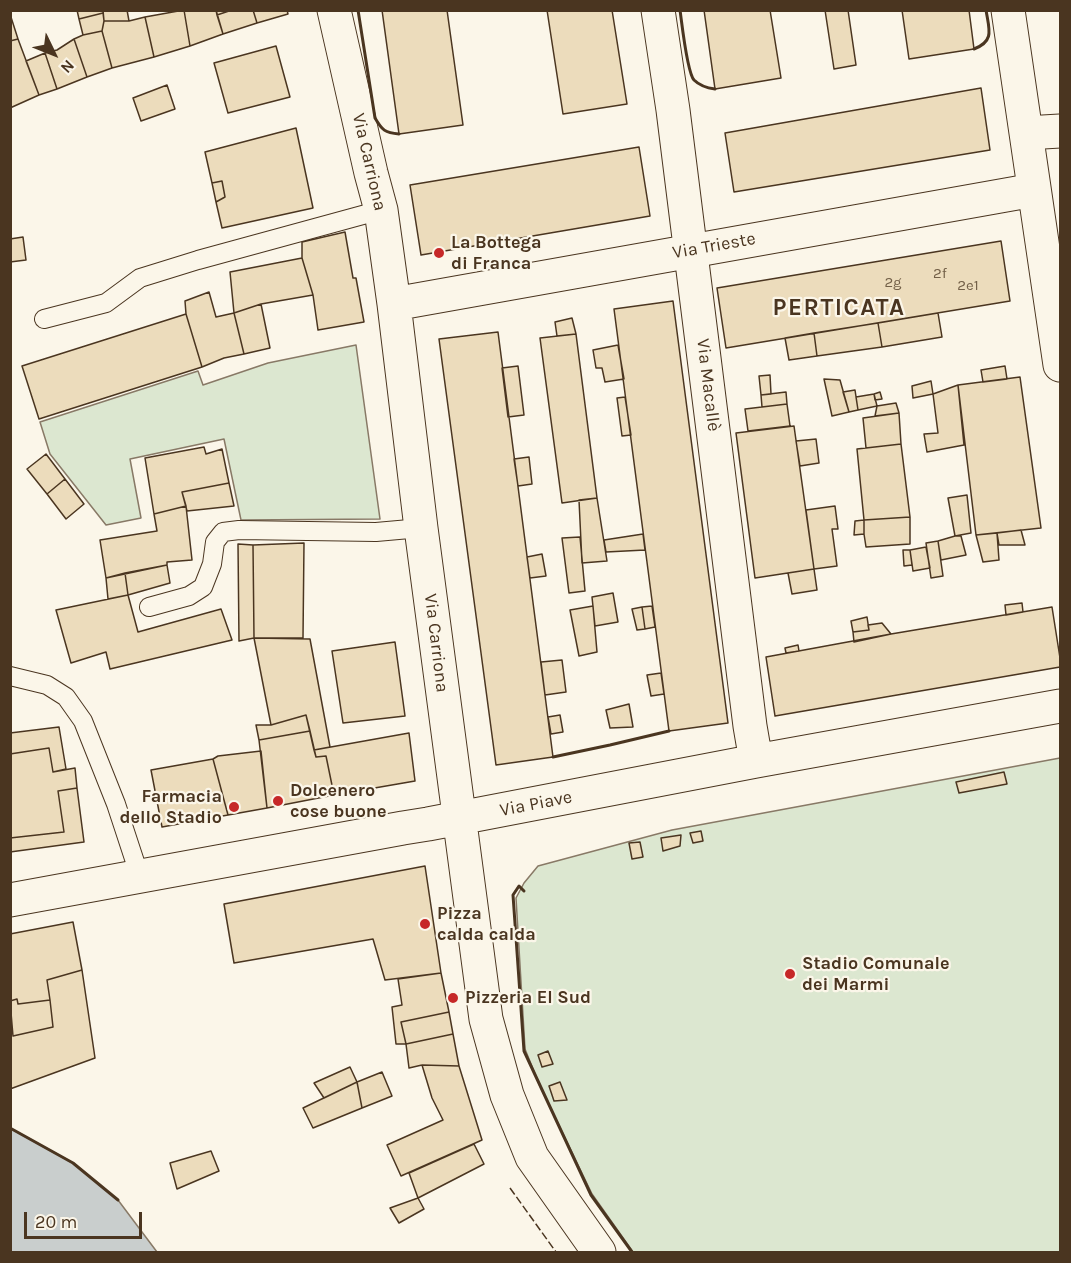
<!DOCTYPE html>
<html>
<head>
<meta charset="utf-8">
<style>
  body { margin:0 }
  #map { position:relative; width:1071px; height:1263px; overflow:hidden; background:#fbf6e9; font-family:Karla,sans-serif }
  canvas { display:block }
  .frame { position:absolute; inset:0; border:12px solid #4a3520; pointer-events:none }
  .north { position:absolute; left:24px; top:24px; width:60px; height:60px; -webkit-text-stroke:4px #fbf6e9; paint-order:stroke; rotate:133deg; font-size:16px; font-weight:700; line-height:24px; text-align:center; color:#4a3520 }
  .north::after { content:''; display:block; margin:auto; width:21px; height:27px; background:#4a3520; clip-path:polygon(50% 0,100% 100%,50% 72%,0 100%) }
  .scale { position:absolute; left:24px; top:1212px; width:118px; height:27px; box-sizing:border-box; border:3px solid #4a3520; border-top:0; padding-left:8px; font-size:18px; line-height:21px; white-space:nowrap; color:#4a3520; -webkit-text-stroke:4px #fbf6e9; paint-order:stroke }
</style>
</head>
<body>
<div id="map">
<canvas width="1071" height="1263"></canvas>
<div class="frame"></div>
<div class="north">N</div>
<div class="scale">20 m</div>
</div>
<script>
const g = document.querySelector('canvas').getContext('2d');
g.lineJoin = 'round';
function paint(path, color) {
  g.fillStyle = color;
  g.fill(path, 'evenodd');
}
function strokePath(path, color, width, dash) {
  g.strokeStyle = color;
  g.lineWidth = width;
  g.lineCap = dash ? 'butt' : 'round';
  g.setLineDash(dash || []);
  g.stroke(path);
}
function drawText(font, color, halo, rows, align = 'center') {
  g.font = font + ' Karla,sans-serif';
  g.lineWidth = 4.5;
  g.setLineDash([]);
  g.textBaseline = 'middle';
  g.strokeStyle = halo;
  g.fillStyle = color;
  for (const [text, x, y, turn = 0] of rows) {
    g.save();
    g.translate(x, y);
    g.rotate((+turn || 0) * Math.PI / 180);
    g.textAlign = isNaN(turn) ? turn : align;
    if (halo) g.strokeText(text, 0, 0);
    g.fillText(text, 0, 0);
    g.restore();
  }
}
const green = new Path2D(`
  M 356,345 L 380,519 L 241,520 L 224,439 L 130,459 L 141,518 L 106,525 L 50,454 L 40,422 L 198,371 L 203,385 L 268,363 Z
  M 1060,758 L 1060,1252 L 633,1252 L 592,1194 L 539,1084 L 525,1049 L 516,898 L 524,883 L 538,866 L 672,830 Z`);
paint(green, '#dce7d0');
strokePath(green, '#887966', 1.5);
const water = new Path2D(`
  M 10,1128 L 73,1163 L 118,1200 L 157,1252 L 11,1252 Z`);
paint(water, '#c9cecd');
strokePath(water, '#887966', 1.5);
const building = new Path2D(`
  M 77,10 L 103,10 L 103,13 L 79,19 Z
  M 103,10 L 127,10 L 129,21 L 104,21 Z
  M 184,10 L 216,10 L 223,34 L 190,46 Z
  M 184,10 L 190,46 L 154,57 L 145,17 Z
  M 216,10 L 232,10 L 217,15 Z
  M 232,10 L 253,10 L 257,23 L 223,34 L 217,15 Z
  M 253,10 L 287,10 L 288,14 L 257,23 Z
  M 382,10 L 447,10 L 463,125 L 399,134 Z
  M 547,10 L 612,10 L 627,104 L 563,114 Z
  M 704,10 L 770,10 L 781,78 L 715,89 Z
  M 825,10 L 848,10 L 856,65 L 834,69 Z
  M 902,10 L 969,10 L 974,49 L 909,59 Z
  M 103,13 L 104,21 L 102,31 L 83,35 L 79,19 Z
  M 10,14 L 18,39 L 10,41 Z
  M 145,17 L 154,57 L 112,68 L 102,31 L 104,21 L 129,21 Z
  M 102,31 L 112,68 L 87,77 L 74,39 L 83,35 Z
  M 18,39 L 39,95 L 10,108 L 10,41 Z
  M 74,39 L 87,77 L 57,89 L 45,53 L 57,50 Z
  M 276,46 L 290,97 L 228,113 L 214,63 Z
  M 45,53 L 57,89 L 39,95 L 26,61 Z
  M 167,85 L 175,109 L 141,121 L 133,98 Z
  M 981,88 L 990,150 L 734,192 L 725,133 Z
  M 296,128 L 313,208 L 222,228 L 216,202 L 225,197 L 222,181 L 212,183 L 205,152 Z
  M 639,147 L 650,216 L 421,255 L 410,185 Z
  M 222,181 L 225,197 L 216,202 L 212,183 Z
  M 345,232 L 353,278 L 356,278 L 364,322 L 318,330 L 313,295 L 302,258 L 302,242 Z
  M 23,237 L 26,260 L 10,262 L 10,239 Z
  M 1001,241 L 1010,301 L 726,348 L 717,288 Z
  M 302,258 L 313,295 L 261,304 L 234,313 L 230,272 Z
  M 209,292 L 216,317 L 234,313 L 244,354 L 224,358 L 202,367 L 186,314 L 185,301 Z
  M 673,301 L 728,723 L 669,731 L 614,309 Z
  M 261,304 L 270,348 L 244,354 L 234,313 Z
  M 938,313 L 942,337 L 882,347 L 878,323 Z
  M 186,314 L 202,367 L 39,419 L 22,366 Z
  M 572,318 L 576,334 L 557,336 L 555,322 Z
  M 878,323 L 882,347 L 817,356 L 814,333 Z
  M 498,332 L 553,757 L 496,765 L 439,339 Z
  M 814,333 L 817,356 L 789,360 L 785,338 Z
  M 576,334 L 597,498 L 562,503 L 540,338 Z
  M 618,345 L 624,379 L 605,382 L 602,368 L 596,368 L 593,350 Z
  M 518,366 L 524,415 L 508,417 L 502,368 Z
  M 1005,366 L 1007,379 L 983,382 L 981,370 Z
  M 770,375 L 771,394 L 761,395 L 759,376 Z
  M 1020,377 L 1041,528 L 976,535 L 958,385 Z
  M 824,379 L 840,380 L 849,412 L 832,416 Z
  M 931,381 L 933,394 L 913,398 L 912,386 Z
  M 958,385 L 964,445 L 927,452 L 924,434 L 938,433 L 933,394 Z
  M 855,390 L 858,410 L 849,412 L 843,392 Z
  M 786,392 L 787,404 L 762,407 L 761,395 Z
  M 880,392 L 882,399 L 875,400 L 874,394 Z
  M 874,394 L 877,406 L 858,410 L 856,397 Z
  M 625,397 L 631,435 L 622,436 L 617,398 Z
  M 896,403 L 899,413 L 875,416 L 877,406 Z
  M 787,404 L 790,426 L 748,431 L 745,409 Z
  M 899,413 L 901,444 L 866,448 L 863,418 Z
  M 794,426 L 814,569 L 755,578 L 736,433 Z
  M 816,439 L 819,463 L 800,466 L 796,441 Z
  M 901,444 L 910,517 L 864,520 L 857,449 Z
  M 204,447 L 206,454 L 222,449 L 229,483 L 182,492 L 186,506 L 154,514 L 145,458 Z
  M 46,454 L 65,479 L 47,494 L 27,469 Z
  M 529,457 L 532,484 L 518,486 L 514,459 Z
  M 65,479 L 84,504 L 66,519 L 47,494 Z
  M 229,483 L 234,506 L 187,511 L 182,492 Z
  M 967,495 L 971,533 L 955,536 L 948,498 Z
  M 597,498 L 607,561 L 582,563 L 579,500 Z
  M 186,506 L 192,560 L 167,562 L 167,565 L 106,578 L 100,540 L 157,531 L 154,514 Z
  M 835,506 L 838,529 L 832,529 L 837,566 L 814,569 L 806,510 Z
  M 910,517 L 910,544 L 866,547 L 864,534 L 864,520 Z
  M 864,520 L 864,534 L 854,535 L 855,521 Z
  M 1021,530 L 1025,545 L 999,545 L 997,533 Z
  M 997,533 L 999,560 L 983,562 L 976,535 Z
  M 643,534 L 645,550 L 606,552 L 604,540 Z
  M 955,536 L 961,536 L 966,555 L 941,560 L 938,541 Z
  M 580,537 L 585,591 L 569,593 L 562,538 Z
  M 938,541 L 943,576 L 931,578 L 926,543 Z
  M 304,543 L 303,638 L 254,638 L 253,545 Z
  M 238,544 L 253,545 L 254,638 L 239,641 Z
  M 926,547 L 930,568 L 913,571 L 910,550 Z
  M 903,550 L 910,550 L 912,565 L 904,566 Z
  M 542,554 L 546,576 L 530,578 L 527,557 Z
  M 167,565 L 170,583 L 128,595 L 125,573 Z
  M 814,569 L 817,590 L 792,594 L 788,573 Z
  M 125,573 L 128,595 L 108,599 L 106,578 Z
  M 613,593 L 618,622 L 595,626 L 592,597 Z
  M 128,595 L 138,632 L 221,609 L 232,640 L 110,669 L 106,652 L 71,663 L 56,610 Z
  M 1022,603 L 1023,612 L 1006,615 L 1005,605 Z
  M 593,606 L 597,652 L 579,656 L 570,610 Z
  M 652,606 L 655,627 L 645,629 L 642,607 Z
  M 642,607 L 645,629 L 637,630 L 632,609 Z
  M 1052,607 L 1060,658 L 1060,667 L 775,716 L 766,657 L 891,634 Z
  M 867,617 L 869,630 L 853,632 L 851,621 Z
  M 882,623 L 891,634 L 854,642 L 853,632 L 869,630 L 868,625 Z
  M 254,638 L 310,639 L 330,747 L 314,750 L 306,715 L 271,725 Z
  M 395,642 L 405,716 L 343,723 L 332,651 Z
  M 798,645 L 799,651 L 786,653 L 785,648 Z
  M 562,660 L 566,692 L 545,695 L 541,662 Z
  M 661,673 L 664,694 L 651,696 L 647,675 Z
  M 629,704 L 633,727 L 610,728 L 606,710 Z
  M 306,715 L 310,731 L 259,740 L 256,725 L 271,725 Z
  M 560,715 L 563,732 L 551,734 L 548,717 Z
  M 59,727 L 66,769 L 53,772 L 49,748 L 10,754 L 10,733 Z
  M 310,731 L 316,757 L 326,756 L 334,795 L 267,808 L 259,740 Z
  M 409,733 L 415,781 L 334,795 L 326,756 L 316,757 L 314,750 Z
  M 49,748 L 53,772 L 75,768 L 77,788 L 58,791 L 64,832 L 10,838 L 10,754 Z
  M 261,751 L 267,808 L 228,815 L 213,759 L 218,756 Z
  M 213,759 L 228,815 L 162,827 L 151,770 Z
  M 1004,772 L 1007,784 L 959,793 L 956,782 Z
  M 77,788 L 84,842 L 10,852 L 10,838 L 64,832 L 58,791 Z
  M 701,831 L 703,841 L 693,843 L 690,833 Z
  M 681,835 L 680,846 L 663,851 L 661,838 Z
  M 640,842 L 643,857 L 632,859 L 629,843 Z
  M 425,866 L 441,973 L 385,980 L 373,939 L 234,963 L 224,904 Z
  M 73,922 L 82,970 L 47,980 L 50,1000 L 18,1004 L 17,999 L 10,1001 L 10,934 Z
  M 82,970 L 95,1058 L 10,1089 L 10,1009 L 13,1036 L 53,1027 L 50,1000 L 47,980 Z
  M 441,973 L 449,1012 L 401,1022 L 406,1044 L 396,1044 L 392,1007 L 402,1005 L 398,979 Z
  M 17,999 L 18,1004 L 50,1000 L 53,1027 L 13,1036 L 10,1001 Z
  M 449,1012 L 453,1034 L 406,1044 L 401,1022 Z
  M 453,1034 L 459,1066 L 422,1065 L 409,1068 L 406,1044 Z
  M 548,1051 L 553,1064 L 542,1067 L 538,1055 Z
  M 422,1065 L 459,1066 L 482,1140 L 401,1176 L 387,1145 L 443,1120 L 432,1098 Z
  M 350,1067 L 357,1082 L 324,1098 L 314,1083 Z
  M 382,1072 L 392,1096 L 362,1108 L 357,1082 Z
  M 357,1082 L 362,1108 L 313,1128 L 303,1108 Z
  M 560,1082 L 567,1100 L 554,1101 L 549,1086 Z
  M 474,1144 L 484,1164 L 418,1198 L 409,1173 Z
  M 211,1151 L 219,1171 L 177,1189 L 170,1163 Z
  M 418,1198 L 424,1209 L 399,1223 L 390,1208 Z`);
paint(building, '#ecdcbc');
strokePath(building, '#4a3520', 1.5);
const lane = new Path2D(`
  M 44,319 L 106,303 L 140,278 L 198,260 L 381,210
  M 149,607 L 189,596 L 203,587 L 212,564 L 215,542 L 223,532 L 239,530 L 376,532 L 421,528
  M 10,676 L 47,685 L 66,697 L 83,721 L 116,804 L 140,877`);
const street = new Path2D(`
  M 334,10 L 371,173 L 381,210 L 394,304 L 421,528 L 486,1019 L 507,1095 L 532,1157 L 599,1252
  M 658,10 L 673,110 L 750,726 L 756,761
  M 1008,10 L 1060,365
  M 1026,133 L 1060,131
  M 394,304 L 1034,190
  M 10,900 L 403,828 L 428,824 L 756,761 L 1060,706`);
strokePath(lane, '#4a3520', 20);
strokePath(street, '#4a3520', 35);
strokePath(lane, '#fbf6e9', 18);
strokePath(street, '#fbf6e9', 33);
strokePath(new Path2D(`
  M 510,1188 L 556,1252`), '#4a3520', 1.5, [8, 3]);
strokePath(new Path2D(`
  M 358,10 L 375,118 C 382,130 385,133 399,134
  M 680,10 C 682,24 687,72 694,80 C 700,86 707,88 715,89
  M 974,49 C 995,41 989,29 986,10
  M 553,757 L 610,745 L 669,731
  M 524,891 L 519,886 L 513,895 L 524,1051 L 591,1195 L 632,1252
  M 10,1128 L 73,1163 L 118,1200`), '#4a3520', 3);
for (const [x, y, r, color] of [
  [439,253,6,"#c62828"],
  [278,801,6,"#c62828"],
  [234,807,6,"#c62828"],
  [425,924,6,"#c62828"],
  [790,974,6,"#c62828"],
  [453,998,6,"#c62828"]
]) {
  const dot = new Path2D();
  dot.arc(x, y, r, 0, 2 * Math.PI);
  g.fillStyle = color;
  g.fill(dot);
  strokePath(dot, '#fbf6e9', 2);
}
drawText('15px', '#725f47', null, [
  ["2f",940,274],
  ["2g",893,283],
  ["2e1",968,286]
]);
drawText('18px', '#4a3520', '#fbf6e9', [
  ["Via Carriona",369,162,77],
  ["Via Trieste",714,246,-10],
  ["Via Macallè",708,385,83],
  ["Via Carriona",436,643,83],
  ["Via Piave",536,804,-11]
]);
drawText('bold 18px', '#4a3520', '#fbf6e9', [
  ["La Bottega",451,243],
  ["di Franca",451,264],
  ["Dolcenero",290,791],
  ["cose buone",290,812],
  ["Farmacia",222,797,"right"],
  ["dello Stadio",222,818,"right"],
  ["Pizza",437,914],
  ["calda calda",437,935],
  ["Stadio Comunale",802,964],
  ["dei Marmi",802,985],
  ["Pizzeria El Sud",465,998]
], 'left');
g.letterSpacing = '1.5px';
drawText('bold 24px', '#4a3520', '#fbf6e9', [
  ["PERTICATA",839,308]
]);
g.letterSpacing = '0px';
</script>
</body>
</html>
